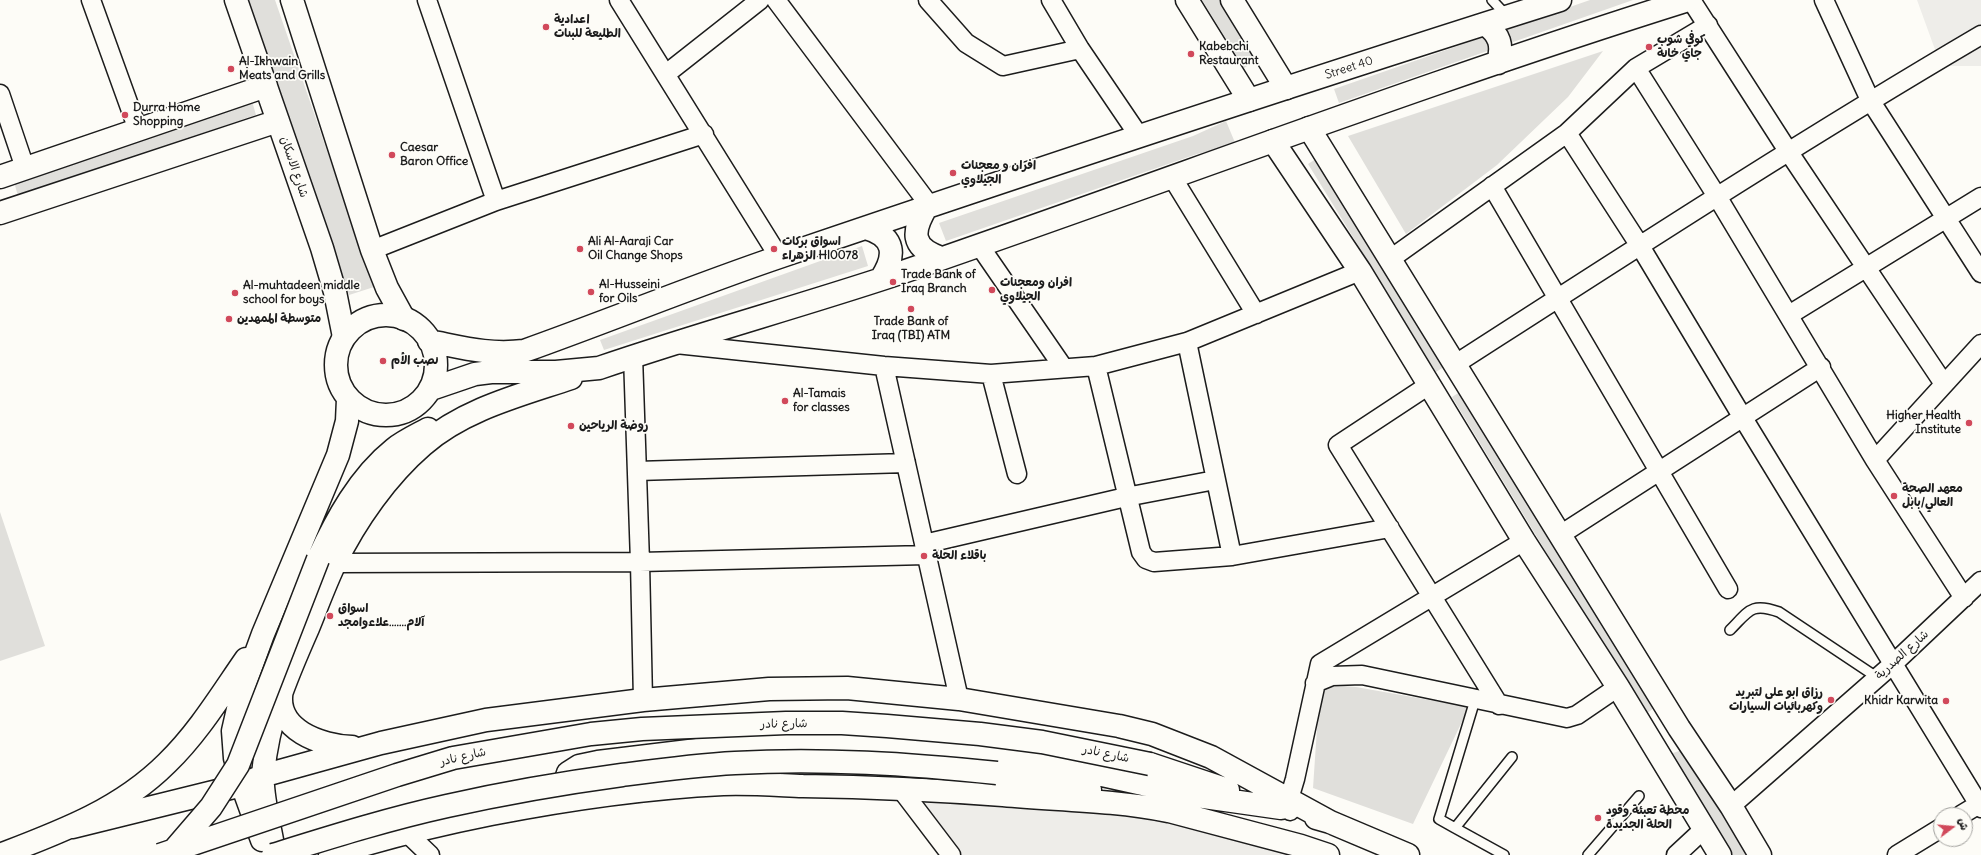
<!DOCTYPE html>
<html>
<head>
<meta charset="utf-8">
<style>
  body { margin:0 }
  #map { position:relative; width:1981px; height:855px; overflow:hidden; background:#fdfcf7; font-family:Delius,"Playpen Sans Arabic",sans-serif }
  canvas { display:block }
  .north { position:absolute; left:1933px; top:807px; width:40px; height:40px; box-sizing:border-box; background:#fdfcf7; border:1px solid #a3a29f; border-radius:50%; rotate:74deg; font-size:11px; font-weight:700; line-height:16px; text-align:center; color:#1c1c1c }
  .north::after { content:''; display:block; margin:auto; width:14px; height:18px; background:#d1495b; clip-path:polygon(50% 0,100% 100%,50% 72%,0 100%) }
</style>
</head>
<body>
<div id="map">
<canvas width="1981" height="855"></canvas>
<div class="north">ش</div>
</div>
<script>
const g = document.querySelector('canvas').getContext('2d');
g.lineJoin = 'round';
function paint(path, color) {
  g.fillStyle = color;
  g.fill(path, 'evenodd');
}
function strokePath(path, color, width, dash) {
  g.strokeStyle = color;
  g.lineWidth = width;
  g.lineCap = dash ? 'butt' : 'round';
  g.setLineDash(dash || []);
  g.stroke(path);
}
function drawText(font, color, halo, rows, align = 'center') {
  g.font = font + ' Delius,"Playpen Sans Arabic",sans-serif';
  g.lineWidth = 3.5;
  g.setLineDash([]);
  g.textBaseline = 'middle';
  g.strokeStyle = halo;
  g.fillStyle = color;
  for (const [text, x, y, turn = 0] of rows) {
    g.save();
    g.translate(x, y);
    g.rotate((+turn || 0) * Math.PI / 180);
    g.textAlign = isNaN(turn) ? turn : align;
    if (halo) g.strokeText(text, 0, 0);
    g.fillText(text, 0, 0);
    g.restore();
  }
}
paint(new Path2D(`
  M 1917,0 L 1981,0 L 1981,66 L 1941,66 Z
  M 894,785 L 1179,822 L 1284,855 L 960,855 Z`), '#eeede9');
paint(new Path2D(`
  M 247,0 L 275,0 L 374,287 L 349,295 Z
  M 1202,0 L 1225,0 L 1261,58 L 1244,68 Z
  M 1590,0 L 1633,0 L 1339,103 L 1334,89 Z
  M 1603,51 L 1568,97 L 1497,165 L 1406,234 L 1348,136 Z
  M 252,101 L 256,115 L 18,196 L 14,182 Z
  M 1226,121 L 1236,145 L 1197,154 L 946,241 L 939,223 L 1193,136 Z
  M 1322,155 L 1453,361 L 1436,372 L 1308,164 Z
  M 862,246 L 868,266 L 604,350 L 600,340 Z
  M 1466,388 L 1655,707 L 1645,715 L 1452,397 Z
  M 0,512 L 45,646 L 0,661 Z
  M 1320,684 L 1356,687 L 1469,707 L 1413,824 L 1313,788 Z
  M 1682,750 L 1747,855 L 1730,855 L 1670,754 Z`), '#e0dfdb');
const lane = new Path2D(`
  M 1492,0 L 1507,16
  M 1730,630 C 1749,611 1751,602 1779,612 L 1878,678
  M 1455,828 L 1439,819 L 1475,700
  M 1504,855 L 1455,828 L 1512,757
  M 1588,855 L 1639,796`);
const street = new Path2D(`
  M 91,0 L 138,130
  M 427,0 L 496,201
  M 619,0 L 779,257
  M 776,0 L 930,206
  M 928,0 L 966,43 L 1003,66 L 1080,49
  M 1051,0 L 1080,49 L 1139,136
  M 1691,0 L 1788,151 L 1944,384
  M 1824,0 L 1870,100 L 1981,273
  M 1636,68 L 1718,198 L 1875,460 L 1964,598
  M 666,74 L 760,0
  M 0,94 L 25,168
  M 1567,133 L 1640,246 L 1743,418 L 1981,808
  M 1172,177 L 1256,314
  M 1492,186 L 1728,589
  M 979,245 L 1063,367
  M 372,250 L 496,201 L 704,134
  M 1389,260 L 1567,133 L 1636,68 L 1708,25
  M 1789,315 L 1981,197
  M 1187,342 L 1232,556
  M 676,344 L 884,366 L 991,374 L 1096,366 L 1187,342 L 1360,271
  M 633,356 L 640,562 L 643,700
  M 1454,365 C 1628,253 1802,140 1981,35
  M 884,366 L 959,699
  M 1096,366 L 1141,552 L 1146,559 L 1154,562 L 1232,556 L 1390,528
  M 991,374 L 1017,474
  M 1429,385 L 1338,445 L 1499,705
  M 1875,460 L 1981,344
  M 637,471 L 906,463
  M 1560,535 L 1821,367
  M 924,544 L 1126,497 L 1215,480
  M 335,563 L 640,562 L 926,555
  M 1315,683 L 1332,676 L 1362,675 L 1567,718 L 1577,715 L 1618,687
  M 900,788 L 951,855
  M 1731,806 L 1893,664 L 1981,581
  M 1290,811 L 1289,799 L 1295,779 L 1320,664 L 1524,541
  M 1961,815 L 1981,803
  M 406,832 L 430,855
  M 1676,855 L 1704,829
  M 1897,855 L 1941,828`);
const secondary = new Path2D(`
  M 236,0 L 322,248 L 335,292 L 344,337
  M 292,0 L 372,250 L 387,288 L 404,319
  M 1187,0 L 1249,100
  M 1232,0 L 1286,88
  M 1309,128 L 1679,728 L 1731,806 L 1760,855
  M 1273,141 L 1360,271 L 1524,541 L 1618,687 L 1720,855
  M 0,177 L 266,86
  M 0,213 L 278,121`);
const primary = new Path2D(`
  M 1485,24 C 1500,35 1503,45 1498,63
  M 927,206 C 912,231 910,247 941,258
  M 866,228 C 896,237 896,256 881,279
  M336 365a50 50 0 1 1 100 0a50 50 0 1 1-100 0Z
  M 429,341 C 465,348 488,355 524,351 C 611,320 696,285 782,256 C 1041,168 1300,82 1560,0
  M 431,389 L 475,374 L 491,372 L 556,372 L 599,368 C 695,335 794,308 891,276 C 1157,185 1420,84 1688,0
  M 318,559 C 336,520 359,477 394,449 C 404,441 417,435 428,429
  M 282,690 C 273,730 322,746 352,747
  M 1150,764 L 1228,790
  M 997,773 L 1090,790
  M 574,795 C 565,791 564,782 568,773 L 579,766 L 598,762 L 722,747 L 773,745 L 873,746 L 1008,758 L 1084,771 L 1197,796 L 1281,808
  M 1154,807 L 1301,846 L 1328,855
  M 1316,818 L 1330,822 L 1408,855
  M 72,827 L 242,785 L 262,776 L 381,743 L 486,720 L 643,700 L 769,689 L 847,688 L 959,699 L 1119,726 L 1152,734 L 1211,757 L 1330,822
  M 262,840 L 245,793 L 235,758 L 233,731 L 238,709 L 244,686 L 263,634 L 338,455 L 347,421 L 348,399
  M 272,840 C 269,823 261,791 263,774 C 268,719 286,678 308,628 C 317,606 325,584 335,563 C 356,520 387,476 423,445 C 464,409 521,395 571,378
  M 0,855 C 60,832 120,810 167,763 C 198,733 221,695 246,659
  M 330,855 C 383,838 436,825 491,814 C 568,799 644,788 723,784 C 749,783 777,785 803,786 C 870,787 936,790 1003,795 C 1058,800 1113,800 1168,811`);
strokePath(lane, '#1c1c1c', 12);
strokePath(street, '#1c1c1c', 21);
strokePath(secondary, '#1c1c1c', 25);
strokePath(primary, '#1c1c1c', 25);
strokePath(lane, '#fdfcf7', 9);
strokePath(street, '#fdfcf7', 18);
strokePath(secondary, '#fdfcf7', 22);
strokePath(primary, '#fdfcf7', 22);
const primaryBridge = new Path2D(`
  M 174,850 L 211,807 L 238,765 L 318,559
  M 160,855 L 397,775 L 453,758 L 591,734 L 642,729 L 786,723 L 842,723 L 887,726 L 980,734 L 1042,742 L 1150,764
  M 273,855 C 331,837 388,819 447,806 C 505,793 563,783 622,775 C 660,770 697,765 735,763 C 823,758 910,764 997,773`);
strokePath(primaryBridge, '#1c1c1c', 25, []);
strokePath(primaryBridge, '#fdfcf7', 22);
for (const [x, y, r, color] of [
  [546,27,4,"#d1495b"],
  [1649,47,4,"#d1495b"],
  [1191,54,4,"#d1495b"],
  [231,69,4,"#d1495b"],
  [125,115,4,"#d1495b"],
  [392,155,4,"#d1495b"],
  [953,173,4,"#d1495b"],
  [580,249,4,"#d1495b"],
  [774,249,4,"#d1495b"],
  [893,282,4,"#d1495b"],
  [992,290,4,"#d1495b"],
  [591,292,4,"#d1495b"],
  [235,293,4,"#d1495b"],
  [911,309,4,"#d1495b"],
  [229,319,4,"#d1495b"],
  [383,361,4,"#d1495b"],
  [785,401,4,"#d1495b"],
  [1969,423,4,"#d1495b"],
  [571,426,4,"#d1495b"],
  [1894,496,4,"#d1495b"],
  [924,556,4,"#d1495b"],
  [330,616,4,"#d1495b"],
  [1831,700,4,"#d1495b"],
  [1946,701,4,"#d1495b"],
  [1598,818,4,"#d1495b"]
]) {
  const dot = new Path2D();
  dot.arc(x, y, r, 0, 2 * Math.PI);
  g.fillStyle = color;
  g.fill(dot);
  strokePath(dot, '#fdfcf7', 1.5);
}
drawText('bold 12px', '#1c1c1c', '#fdfcf7', [
  ["اعدادية",554,20],
  ["الطليعة للبنات",554,34],
  ["كوفي شوب",1657,40],
  ["جاي خانة",1657,54],
  ["Kabebchi",1199,47],
  ["Restaurant",1199,61],
  ["Al-Ikhwain",239,62],
  ["Meats and Grills",239,76],
  ["Durra Home",133,108],
  ["Shopping",133,122],
  ["Caesar",400,148],
  ["Baron Office",400,162],
  ["افران و معجنات",961,166],
  ["الجيلاوي",961,180],
  ["Ali Al-Aaraji Car",588,242],
  ["Oil Change Shops",588,256],
  ["اسواق بركات",782,242],
  ["الزهراء Hl0078",782,256],
  ["Trade Bank of",901,275],
  ["Iraq Branch",901,289],
  ["افران ومعجنات",1000,283],
  ["الجيلاوي",1000,297],
  ["Al-Husseini",599,285],
  ["for Oils",599,299],
  ["Al-muhtadeen middle",243,286],
  ["school for boys",243,300],
  ["متوسطة الممهدين",237,319],
  ["Trade Bank of",911,322,"center"],
  ["Iraq (TBI) ATM",911,336,"center"],
  ["نصب الأم",391,361],
  ["Al-Tamais",793,394],
  ["for classes",793,408],
  ["Higher Health",1961,416,"right"],
  ["Institute",1961,430,"right"],
  ["روضة الرياحين",579,426],
  ["معهد الصحة",1902,489],
  ["العالي/بابل",1902,503],
  ["باقلاء الحلة",932,556],
  ["اسواق",338,609],
  ["آلام.......علاءوامجد",338,623],
  ["رزاق ابو علي لتبريد",1823,693,"right"],
  ["وكهربائيات السيارات",1823,707,"right"],
  ["Khidr Karwita",1938,701,"right"],
  ["محطة تعبئة وقود",1606,811],
  ["الحلة الجديدة",1606,825]
], 'left');
drawText('12px', '#1c1c1c', '#fdfcf7', [
  ["Street 40",1349,68,-18],
  ["شارع الاسكان",294,167,71],
  ["شارع الصدرية",1902,655,-42],
  ["شارع نادر",784,724,-1],
  ["شارع نادر",1106,754,12],
  ["شارع نادر",463,757,-13]
]);
</script>
</body>
</html>
